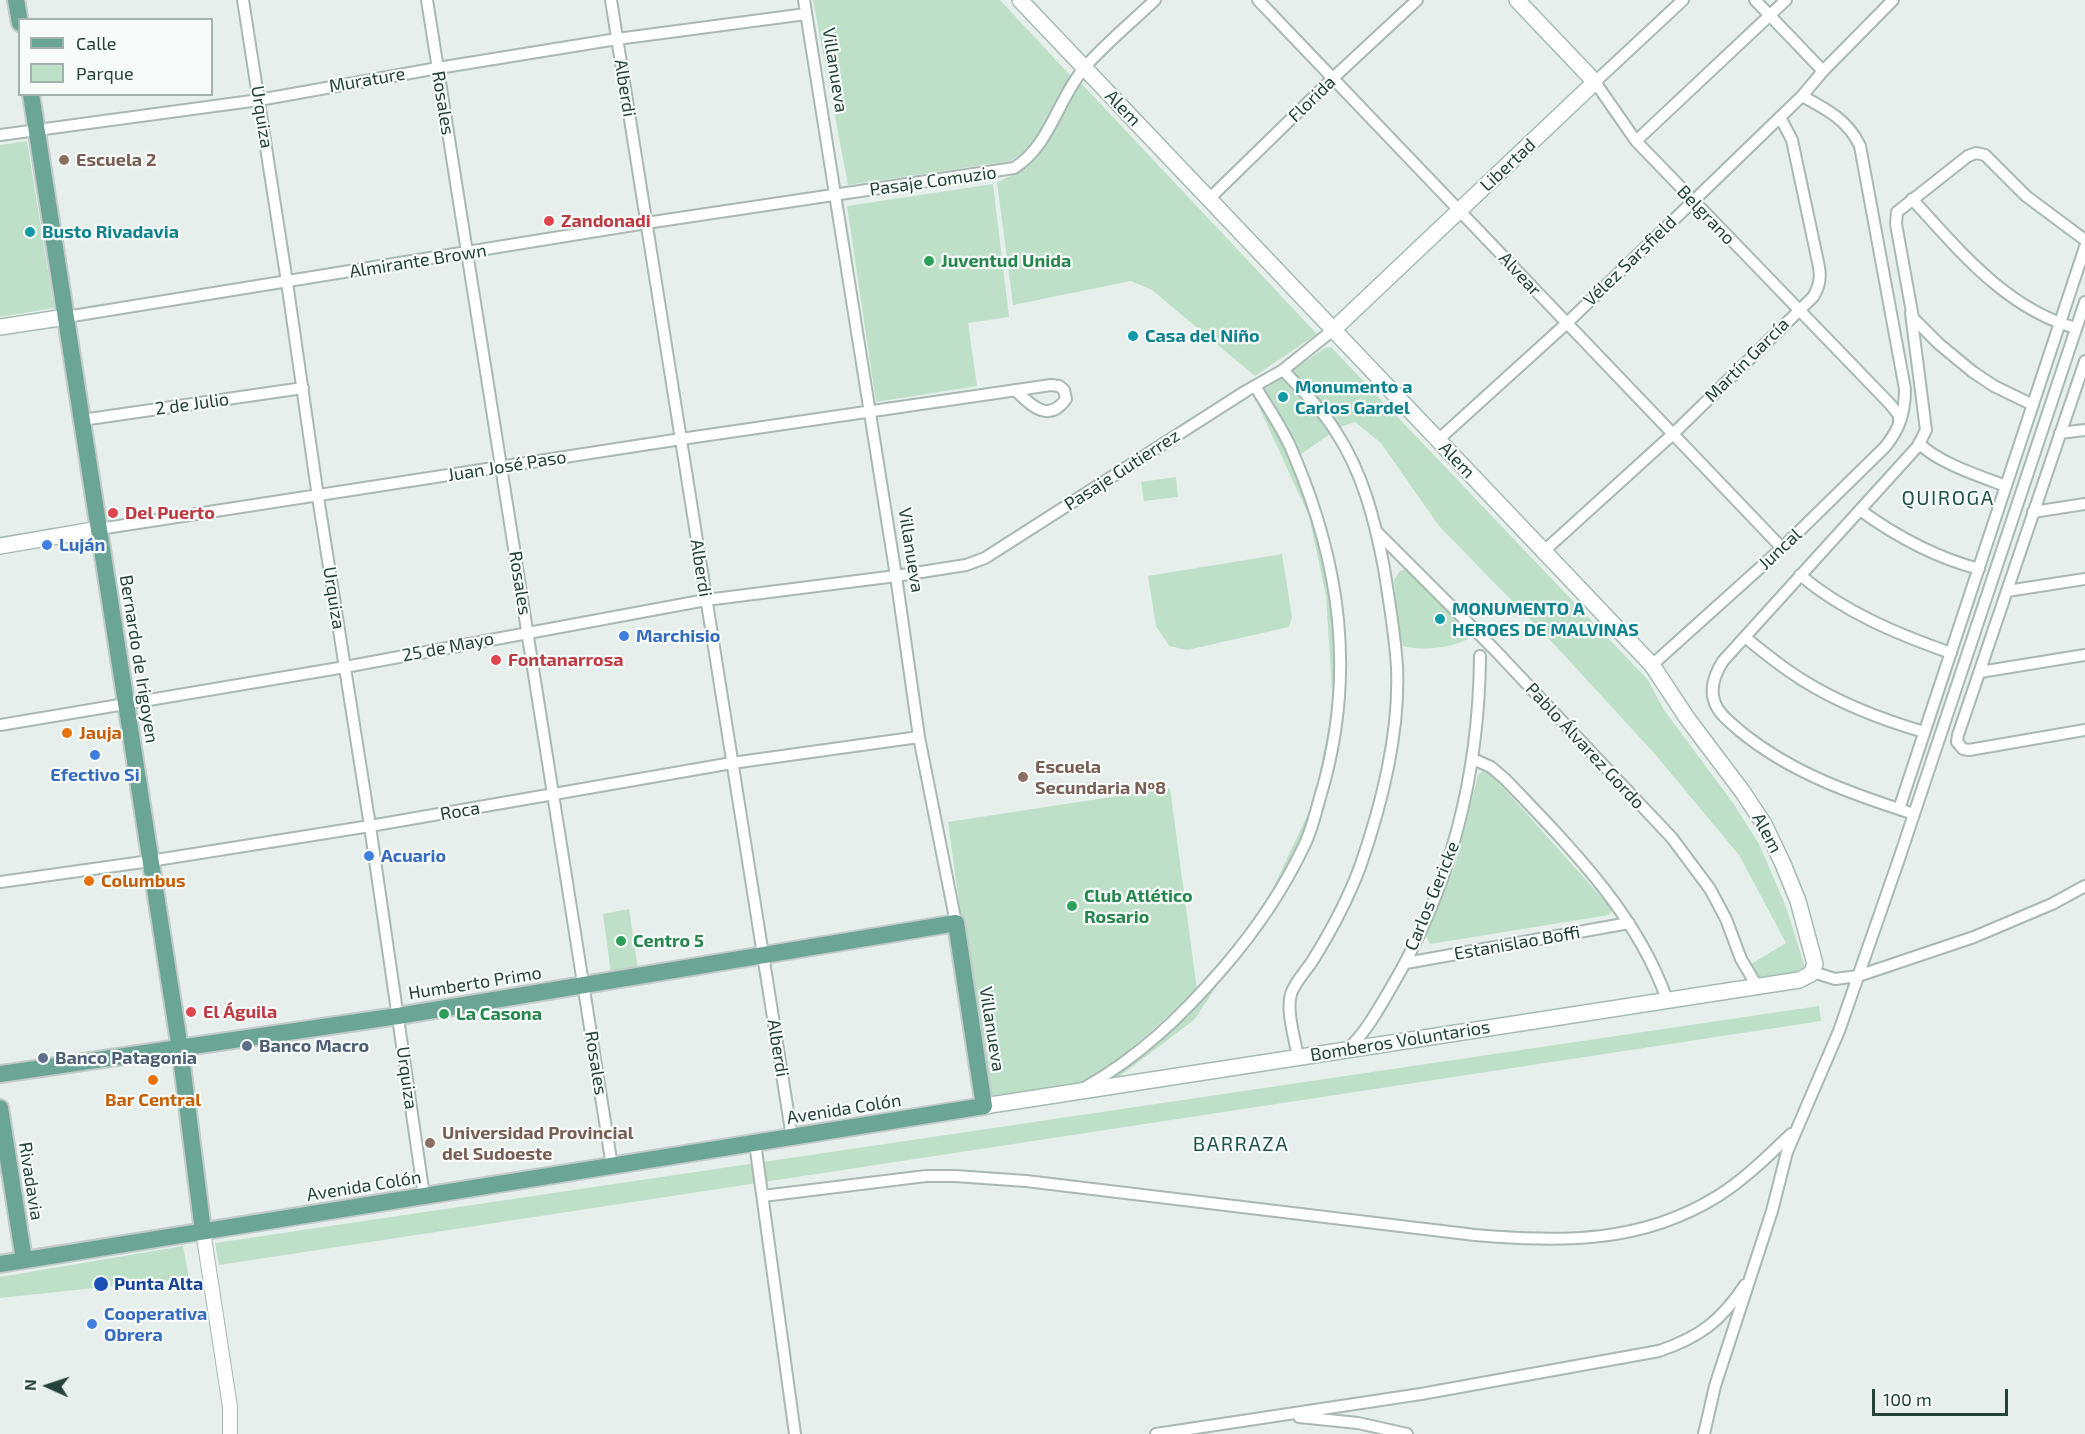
<!DOCTYPE html>
<html>
<head>
<meta charset="utf-8">
<style>
  body { margin:0 }
  #map { position:relative; width:2085px; height:1434px; overflow:hidden; background:#e6efeb; font-family:"Exo 2",sans-serif }
  canvas { display:block }
  .legend { position:absolute; left:18px; top:18px; width:195px; height:78px; box-sizing:border-box; background:#f7fbf9; border:2px solid #a3b1ad; margin:0; padding:8px 10px; list-style:none; font-size:18px; color:#24423a }
  .legend li { display:flex; align-items:center; gap:12px; height:30px }
  .legend b { width:30px; border:2px solid #a3b1ad }
  .north { position:absolute; left:18px; top:1356px; width:60px; height:60px; -webkit-text-stroke:4px #f7fbf9; paint-order:stroke; rotate:273deg; font-size:16px; font-weight:700; line-height:24px; text-align:center; color:#24423a }
  .north::after { content:''; display:block; margin:auto; width:21px; height:27px; background:#24423a; clip-path:polygon(50% 0,100% 100%,50% 72%,0 100%) }
  .scale { position:absolute; left:1872px; top:1389px; width:136px; height:27px; box-sizing:border-box; border:3px solid #24423a; border-top:0; padding-left:8px; font-size:18px; line-height:21px; white-space:nowrap; color:#24423a; -webkit-text-stroke:4px #f7fbf9; paint-order:stroke }
</style>
</head>
<body>
<div id="map">
<canvas width="2085" height="1434"></canvas>
<ul class="legend">
<li><b style="height:8px;background:#6aa596"></b>Calle</li>
<li><b style="height:16px;background:#bfe0c8"></b>Parque</li>
</ul>
<div class="north">N</div>
<div class="scale">100 m</div>
</div>
<script>
const g = document.querySelector('canvas').getContext('2d');
g.lineJoin = 'round';
function paint(path, color) {
  g.fillStyle = color;
  g.fill(path, 'evenodd');
}
function strokePath(path, color, width, dash) {
  g.strokeStyle = color;
  g.lineWidth = width;
  g.lineCap = dash ? 'butt' : 'round';
  g.setLineDash(dash || []);
  g.stroke(path);
}
function drawText(font, color, halo, rows, align = 'center') {
  g.font = font + ' "Exo 2",sans-serif';
  g.lineWidth = 4.5;
  g.setLineDash([]);
  g.textBaseline = 'middle';
  g.strokeStyle = halo;
  g.fillStyle = color;
  for (const [text, x, y, turn = 0] of rows) {
    g.save();
    g.translate(x, y);
    g.rotate((+turn || 0) * Math.PI / 180);
    g.textAlign = isNaN(turn) ? turn : align;
    if (halo) g.strokeText(text, 0, 0);
    g.fillText(text, 0, 0);
    g.restore();
  }
}
paint(new Path2D(`
  M 813,0 L 1000,0 L 1070,75 C 1054,104 1042,147 1010,161 L 848,185 Z
  M 1080,82 L 1317,334 L 1255,376 L 1152,290 L 1131,281 L 1013,305 L 997,182 L 1026,169 L 1044,149 Z
  M 27,141 L 54,308 L 0,317 L 0,145 Z
  M 993,184 L 1009,317 L 968,323 L 977,386 L 876,402 L 847,206 Z
  M 1331,347 L 1648,680 L 1664,710 L 1733,803 L 1759,844 L 1785,904 L 1804,964 L 1805,971 L 1760,980 L 1759,978 L 1751,964 L 1786,943 L 1739,855 L 1654,753 L 1553,643 L 1439,526 L 1381,443 L 1355,422 L 1340,427 L 1300,455 L 1332,610 L 1338,707 L 1317,805 L 1266,913 L 1194,1020 L 1088,1100 L 1079,1091 L 1122,1057 L 1083,1083 L 986,1101 L 948,822 L 1170,788 L 1197,990 L 1253,931 L 1314,801 L 1333,705 L 1326,596 L 1309,516 L 1254,396 L 1325,348 ZM 1195,992 L 1171,1018 L 1125,1054 Z
  M 1176,477 L 1178,497 L 1144,501 L 1141,482 Z
  M 1282,554 L 1292,617 L 1289,627 L 1187,650 L 1169,646 L 1156,626 L 1148,576 Z
  M 1407,569 L 1423,580 L 1467,628 L 1471,637 C 1456,648 1418,652 1400,645 L 1394,580 L 1400,571 Z
  M 1483,770 L 1492,775 L 1612,909 L 1609,915 L 1430,944 L 1424,932 L 1455,866 L 1478,775 Z
  M 629,909 L 638,969 L 611,973 L 603,914 Z
  M 1819,1006 L 1821,1021 L 219,1265 L 215,1243 Z
  M 183,1246 L 189,1278 L 0,1298 L 0,1277 Z`), '#bfe0c8');
const minor = new Path2D(`
  M 243,0 L 287,282 L 318,497 L 370,826 L 424,1196
  M 427,0 L 612,1166
  M 611,0 L 792,1137
  M 804,0 L 896,576 L 919,737 L 956,923
  M 1258,0 L 1782,548
  M 1683,0 L 1595,82 L 1636,141 L 1890,404 L 1899,415 L 1899,424
  M 1755,0 L 1823,71
  M 0,135 L 259,100 L 438,68 L 617,39 L 806,14
  M 1636,141 L 1786,0
  M 1209,199 L 1332,79 L 1417,0
  M 1912,199 C 1959,250 2006,309 2076,328
  M 1911,313 L 1926,430 L 1918,446 L 1723,661 C 1716,672 1710,687 1714,700 C 1717,713 1731,723 1740,731 C 1791,773 1852,794 1914,814
  M 66,317 L 646,223 L 1014,168 C 1050,146 1058,98 1085,67 C 1106,43 1132,22 1155,0
  M 2085,361 L 1958,735 L 1957,742 L 1963,749 L 1969,750 L 2085,730
  M 1283,370 C 1302,390 1322,409 1336,432 C 1363,473 1375,521 1384,568 C 1389,600 1395,634 1397,667 C 1400,734 1382,804 1360,867 C 1348,899 1331,931 1313,960 C 1306,971 1295,982 1291,994 C 1286,1011 1295,1040 1298,1057
  M 2033,405 L 1994,386 L 1973,372 L 1939,344 L 1913,318 L 1896,224 L 1897,212 L 1968,156 L 1976,153 L 1985,155 L 2026,196 L 2085,240
  M 82,420 L 303,388
  M 2060,433 L 2085,430
  M 1438,440 L 1567,323 L 1802,96 L 1823,71 L 1893,0
  M 1919,443 C 1936,462 1982,477 2006,486
  M 1860,510 C 1897,537 1934,557 1979,569
  M 2033,512 L 2085,504
  M 99,529 L 681,439 L 1051,385 L 1059,386 L 1064,390 L 1066,399 C 1048,424 1031,405 1015,390
  M 1377,532 L 1494,649 L 1672,838 L 1710,889 L 1726,919 L 1741,959 L 1757,986
  M 1544,551 L 1674,433 L 1813,297 C 1819,287 1821,279 1819,267 L 1792,140 L 1780,117
  M 1800,575 C 1844,612 1897,634 1951,653
  M 2007,591 L 2085,579
  M 1745,637 C 1764,653 1783,668 1804,681 C 1841,704 1883,720 1924,732
  M 1652,665 L 1782,548 L 1885,447 C 1900,429 1905,411 1905,389 L 1860,146 C 1848,120 1826,109 1802,96
  M 1980,672 L 2085,655
  M 0,725 L 345,667 L 706,600 L 896,576 L 966,565 L 985,558 L 1246,391 L 1283,370 L 1333,330
  M 1473,759 L 1491,767 L 1506,780 C 1568,845 1637,913 1667,1000
  M 1899,809 L 2085,247
  M 0,882 L 150,861 L 370,826 L 732,763 L 919,737
  M 1406,963 L 1629,923
  M 1813,972 L 1835,979 L 1858,976 L 1974,937 L 2052,904 L 2085,886
  M 1348,1049 C 1367,1031 1379,1008 1392,986 C 1452,884 1479,773 1480,656
  M 1084,1088 C 1139,1057 1183,1015 1224,967 C 1255,931 1283,890 1304,846 C 1312,830 1316,811 1321,794 C 1356,676 1341,565 1293,453 C 1284,430 1268,408 1255,386
  M 755,1143 L 795,1434
  M 763,1196 L 926,1176 L 955,1176 L 1026,1181 L 1475,1235 C 1562,1242 1641,1244 1718,1196 C 1745,1179 1768,1156 1791,1134
  M 1299,1417 L 1358,1423 L 1407,1434
  M 1156,1434 L 1421,1394 L 1659,1351 C 1700,1337 1721,1321 1745,1285
  M 1704,1434 L 1715,1386 L 1772,1211 L 1787,1152 L 1839,1031 L 1899,859 L 2085,302`);
const tertiary = new Path2D(`
  M 203,1231 L 230,1407 L 230,1434`);
const secondary = new Path2D(`
  M 0,327 L 66,317
  M 1333,330 L 1595,82 L 1517,0
  M 0,546 L 99,529
  M 984,1106 L 1799,980 L 1811,974 L 1815,964 L 1798,901 L 1783,864 L 1764,824 L 1742,791 L 1687,718 L 1652,665 L 1020,0`);
const primary = new Path2D(`
  M 16,0 L 20,23
  M 31,94 L 180,1049 L 203,1231
  M 0,1074 L 398,1016 L 956,923 L 984,1106 L 0,1264
  M 0,1108 L 24,1260`);
strokePath(minor, '#a8b8b2', 14);
strokePath(tertiary, '#a8b8b2', 16);
strokePath(secondary, '#a4bbb3', 18);
strokePath(primary, '#c2cac8', 20);
strokePath(minor, '#fff', 10);
strokePath(tertiary, '#fff', 14);
strokePath(secondary, '#fff', 15);
strokePath(primary, '#6aa596', 16);
for (const [x, y, r, color] of [
  [64,160,6,"#8d6e63"],
  [549,221,6,"#e0444e"],
  [30,232,6,"#0f9aa8"],
  [929,261,6,"#2e9e5b"],
  [1133,336,6,"#0f9aa8"],
  [1283,397,6,"#0f9aa8"],
  [113,513,6,"#e0444e"],
  [47,545,6,"#3f7fe0"],
  [1440,619,6,"#0f9aa8"],
  [624,636,6,"#3f7fe0"],
  [496,660,6,"#e0444e"],
  [67,733,6,"#e8710a"],
  [95,755,6,"#3f7fe0"],
  [1023,777,6,"#8d6e63"],
  [369,856,6,"#3f7fe0"],
  [89,881,6,"#e8710a"],
  [1072,906,6,"#2e9e5b"],
  [621,941,6,"#2e9e5b"],
  [191,1012,6,"#e0444e"],
  [444,1014,6,"#2e9e5b"],
  [247,1046,6,"#5c6f8a"],
  [43,1058,6,"#5c6f8a"],
  [153,1080,6,"#e8710a"],
  [430,1143,6,"#8d6e63"],
  [101,1284,8,"#1a4fb4"],
  [92,1324,6,"#3f7fe0"]
]) {
  const dot = new Path2D();
  dot.arc(x, y, r, 0, 2 * Math.PI);
  g.fillStyle = color;
  g.fill(dot);
  strokePath(dot, '#f7fbf9', 2);
}
drawText('18px', '#24423a', '#f7fbf9', [
  ["Villanueva",835,70,81],
  ["Murature",367,80,-10],
  ["Alberdi",625,88,81],
  ["Florida",1312,99,-44],
  ["Rosales",443,103,81],
  ["Alem",1123,108,46],
  ["Urquiza",262,117,81],
  ["Libertad",1508,165,-43],
  ["Pasaje Comuzio",933,181,-8],
  ["Belgrano",1706,215,46],
  ["Almirante Brown",418,261,-9],
  ["Vélez Sarsfield",1630,261,-44],
  ["Alvear",1520,274,47],
  ["Martín García",1747,360,-45],
  ["2 de Julio",192,404,-8],
  ["Alem",1457,460,46],
  ["Juan José Paso",507,466,-9],
  ["Pasaje Gutierrez",1122,470,-33],
  ["Juncal",1780,549,-43],
  ["Villanueva",911,550,81],
  ["Alberdi",701,568,81],
  ["Rosales",520,583,81],
  ["Urquiza",334,598,81],
  ["25 de Mayo",448,647,-11],
  ["Bernardo de Irigoyen",139,659,81],
  ["Pablo Álvarez Gordo",1585,746,47],
  ["Roca",460,811,-10],
  ["Alem",1767,833,62],
  ["Carlos Gericke",1432,896,-68],
  ["Estanislao Boffi",1517,943,-10],
  ["Humberto Primo",475,983,-9],
  ["Villanueva",992,1029,81],
  ["Bomberos Voluntarios",1400,1041,-9],
  ["Alberdi",778,1048,81],
  ["Rosales",596,1063,81],
  ["Urquiza",407,1078,82],
  ["Avenida Colón",844,1109,-9],
  ["Rivadavia",31,1181,81],
  ["Avenida Colón",364,1186,-9]
]);
drawText('bold 18px', '#785e54', '#f7fbf9', [
  ["Escuela 2",76,160],
  ["Escuela",1035,767],
  ["Secundaria Nº8",1035,788],
  ["Universidad Provincial",442,1133],
  ["del Sudoeste",442,1154]
], 'left');
drawText('bold 18px', '#be3a42', '#f7fbf9', [
  ["Zandonadi",561,221],
  ["Del Puerto",125,513],
  ["Fontanarrosa",508,660],
  ["El Águila",203,1012]
], 'left');
drawText('bold 18px', '#0d838f', '#f7fbf9', [
  ["Busto Rivadavia",42,232],
  ["Casa del Niño",1145,336],
  ["Monumento a",1295,387],
  ["Carlos Gardel",1295,408],
  ["MONUMENTO A",1452,609],
  ["HEROES DE MALVINAS",1452,630]
], 'left');
drawText('bold 18px', '#27864d', '#f7fbf9', [
  ["Juventud Unida",941,261],
  ["Club Atlético",1084,896],
  ["Rosario",1084,917],
  ["Centro 5",633,941],
  ["La Casona",456,1014]
], 'left');
drawText('bold 18px', '#366cbe', '#f7fbf9', [
  ["Luján",59,545],
  ["Marchisio",636,636],
  ["Efectivo Si",95,775,"center"],
  ["Acuario",381,856],
  ["Cooperativa",104,1314],
  ["Obrera",104,1335]
], 'left');
drawText('bold 18px', '#c56008', '#f7fbf9', [
  ["Jauja",79,733],
  ["Columbus",101,881],
  ["Bar Central",153,1100,"center"]
], 'left');
drawText('bold 18px', '#4e5e75', '#f7fbf9', [
  ["Banco Macro",259,1046],
  ["Banco Patagonia",55,1058]
], 'left');
drawText('bold 18px', '#164399', '#f7fbf9', [
  ["Punta Alta",114,1284]
], 'left');
g.letterSpacing = '1.5px';
drawText('20px', '#1f5548', '#f7fbf9', [
  ["QUIROGA",1948,498],
  ["BARRAZA",1241,1144]
]);
g.letterSpacing = '0px';
</script>
</body>
</html>
